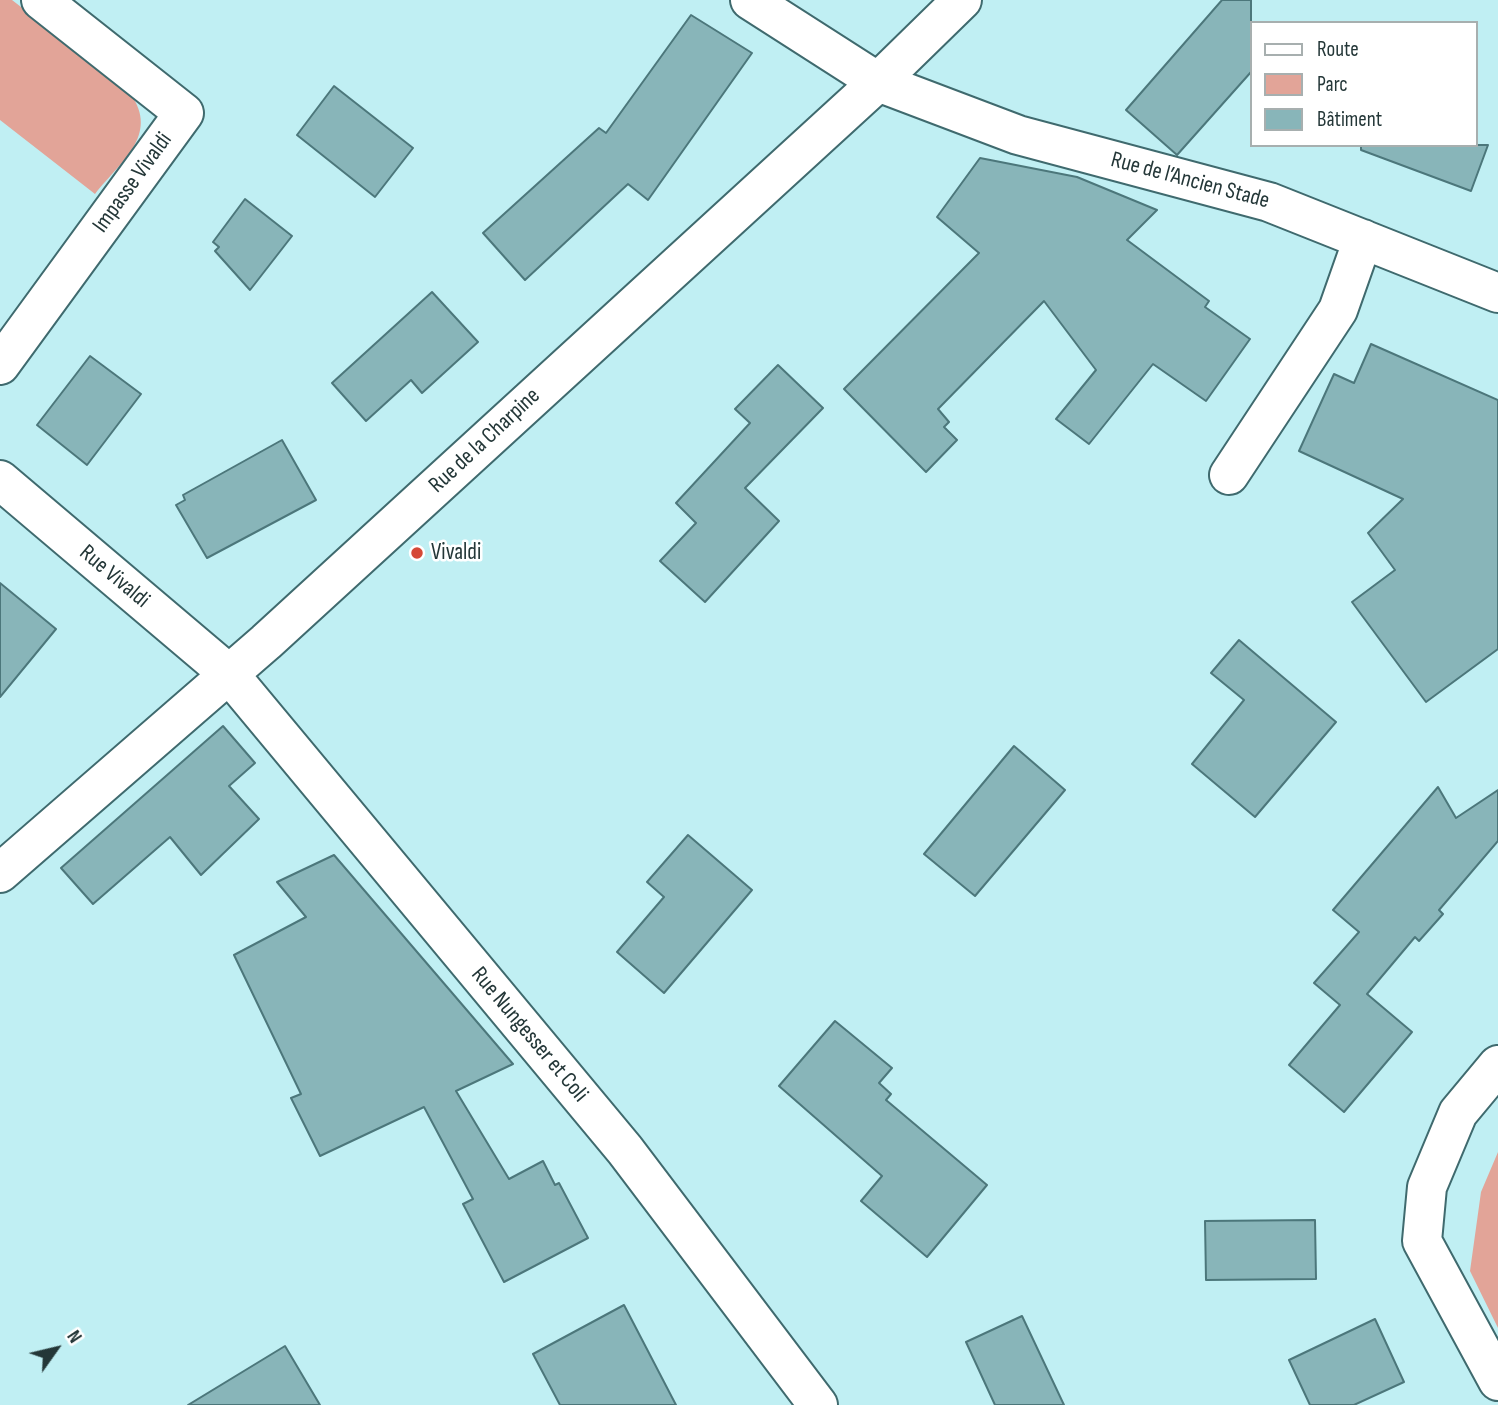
<!DOCTYPE html>
<html>
<head>
<meta charset="utf-8">
<style>
  body { margin:0 }
  #map { position:relative; width:1498px; height:1405px; overflow:hidden; background:#c0eff3; font-family:"Sofia Sans Condensed",sans-serif }
  canvas { display:block }
  .legend { position:absolute; left:1250px; top:21px; width:228px; height:126px; box-sizing:border-box; background:#fff; border:2px solid #a7afaf; margin:0; padding:9px 12px; list-style:none; font-size:21px; color:#243738 }
  .legend li { display:flex; align-items:center; gap:14px; height:35px }
  .legend b { width:35px; border:2px solid #a7afaf }
  .north { position:absolute; left:21px; top:1314px; width:70px; height:70px; -webkit-text-stroke:5px #fff; paint-order:stroke; rotate:56deg; font-size:19px; font-weight:700; line-height:28px; text-align:center; color:#243738 }
  .north::after { content:''; display:block; margin:auto; width:24px; height:32px; background:#243738; clip-path:polygon(50% 0,100% 100%,50% 72%,0 100%) }
</style>
</head>
<body>
<div id="map">
<canvas width="1498" height="1405"></canvas>
<ul class="legend">
<li><b style="height:9px;background:#fff"></b>Route</li>
<li><b style="height:19px;background:#e2a498"></b>Parc</li>
<li><b style="height:19px;background:#88b5b9"></b>Bâtiment</li>
</ul>
<div class="north">N</div>
</div>
<script>
const g = document.querySelector('canvas').getContext('2d');
g.lineJoin = 'round';
function paint(path, color) {
  g.fillStyle = color;
  g.fill(path, 'evenodd');
}
function strokePath(path, color, width, dash) {
  g.strokeStyle = color;
  g.lineWidth = width;
  g.lineCap = dash ? 'butt' : 'round';
  g.setLineDash(dash || []);
  g.stroke(path);
}
function drawText(font, color, halo, rows, align = 'center') {
  g.font = font + ' "Sofia Sans Condensed",sans-serif';
  g.lineWidth = 5;
  g.setLineDash([]);
  g.textBaseline = 'middle';
  g.strokeStyle = halo;
  g.fillStyle = color;
  for (const [text, x, y, turn = 0] of rows) {
    g.save();
    g.translate(x, y);
    g.rotate((+turn || 0) * Math.PI / 180);
    g.textAlign = isNaN(turn) ? turn : align;
    if (halo) g.strokeText(text, 0, 0);
    g.fillText(text, 0, 0);
    g.restore();
  }
}
paint(new Path2D(`
  M 0,0 L 12,0 L 127,89 C 162,133 123,159 95,194 L 0,120 Z
  M 1498,1152 L 1498,1328 L 1470,1271 L 1481,1192 Z`), '#e2a498');
const building = new Path2D(`
  M 1222,0 L 1251,0 L 1251,72 L 1177,155 L 1126,110 Z
  M 691,15 L 752,53 L 648,200 L 628,184 L 525,280 L 483,233 L 599,128 L 606,133 Z
  M 334,86 L 413,148 L 375,197 L 297,135 Z
  M 1361,145 L 1488,145 L 1471,191 L 1361,150 Z
  M 980,158 L 1077,177 L 1157,210 L 1127,240 L 1209,301 L 1205,307 L 1250,339 L 1206,401 L 1153,364 L 1089,444 L 1056,419 L 1096,370 L 1044,301 L 938,409 L 949,422 L 944,427 L 957,440 L 926,472 L 844,389 L 979,253 L 937,217 Z
  M 245,199 L 292,236 L 250,290 L 215,251 L 219,247 L 213,242 Z
  M 432,292 L 478,342 L 422,393 L 411,380 L 366,421 L 332,383 Z
  M 1371,344 L 1498,400 L 1498,649 L 1426,702 L 1352,602 L 1395,570 L 1368,533 L 1403,499 L 1299,451 L 1334,374 L 1354,383 Z
  M 90,356 L 141,394 L 87,465 L 37,425 Z
  M 778,365 L 823,408 L 745,488 L 779,521 L 705,602 L 660,561 L 696,523 L 676,503 L 750,423 L 735,409 Z
  M 282,440 L 316,500 L 207,558 L 176,505 L 185,500 L 183,495 Z
  M 0,583 L 56,629 L 0,697 Z
  M 1239,640 L 1336,722 L 1255,817 L 1192,764 L 1244,700 L 1211,673 Z
  M 223,726 L 255,763 L 229,786 L 259,819 L 201,875 L 170,837 L 93,904 L 61,868 Z
  M 1014,746 L 1065,790 L 975,896 L 924,854 Z
  M 1438,787 L 1456,818 L 1498,790 L 1498,841 L 1439,910 L 1443,914 L 1419,941 L 1415,937 L 1367,994 L 1412,1032 L 1344,1112 L 1289,1065 L 1340,1005 L 1314,983 L 1359,932 L 1333,910 Z
  M 688,835 L 752,890 L 664,993 L 617,952 L 664,897 L 647,882 Z
  M 334,855 L 513,1064 L 456,1091 L 509,1179 L 543,1161 L 555,1185 L 559,1183 L 588,1238 L 504,1282 L 463,1204 L 473,1199 L 424,1107 L 320,1156 L 291,1098 L 301,1094 L 234,955 L 306,917 L 277,882 Z
  M 835,1021 L 892,1068 L 879,1083 L 891,1094 L 886,1100 L 987,1185 L 927,1257 L 861,1201 L 882,1176 L 779,1086 Z
  M 1315,1220 L 1316,1279 L 1206,1280 L 1205,1221 Z
  M 624,1305 L 676,1405 L 560,1405 L 533,1354 Z
  M 1022,1316 L 1064,1405 L 995,1405 L 966,1342 Z
  M 1375,1319 L 1404,1382 L 1354,1405 L 1310,1405 L 1289,1360 Z
  M 285,1346 L 320,1405 L 188,1405 Z`);
paint(building, '#88b5b9');
strokePath(building, '#4c777b', 2);
const minor = new Path2D(`
  M 750,0 L 878,82 L 1018,135 L 1269,202 L 1498,293
  M 0,365 L 184,113 L 41,0
  M 1229,475 L 1338,310 L 1363,239
  M 0,480 L 229,674 L 625,1150 L 818,1405
  M 0,873 L 266,642 L 878,82 L 962,0
  M 1498,1065 L 1458,1113 L 1427,1187 L 1422,1241 L 1498,1381`);
strokePath(minor, '#3f6a6e', 42);
strokePath(minor, '#fff', 38);
for (const [x, y, r, color] of [
  [417,553,7,"#d54836"]
]) {
  const dot = new Path2D();
  dot.arc(x, y, r, 0, 2 * Math.PI);
  g.fillStyle = color;
  g.fill(dot);
  strokePath(dot, '#fff', 2.5);
}
drawText('23px', '#243738', '#fff', [
  ["Rue de l’Ancien Stade",1190,181,15],
  ["Impasse Vivaldi",133,183,-54],
  ["Rue de la Charpine",485,441,-43],
  ["Rue Vivaldi",114,577,40],
  ["Rue Nungesser et Coli",529,1035,50]
]);
drawText('23px', '#243738', '#fff', [
  ["Vivaldi",431,553]
], 'left');
</script>
</body>
</html>
